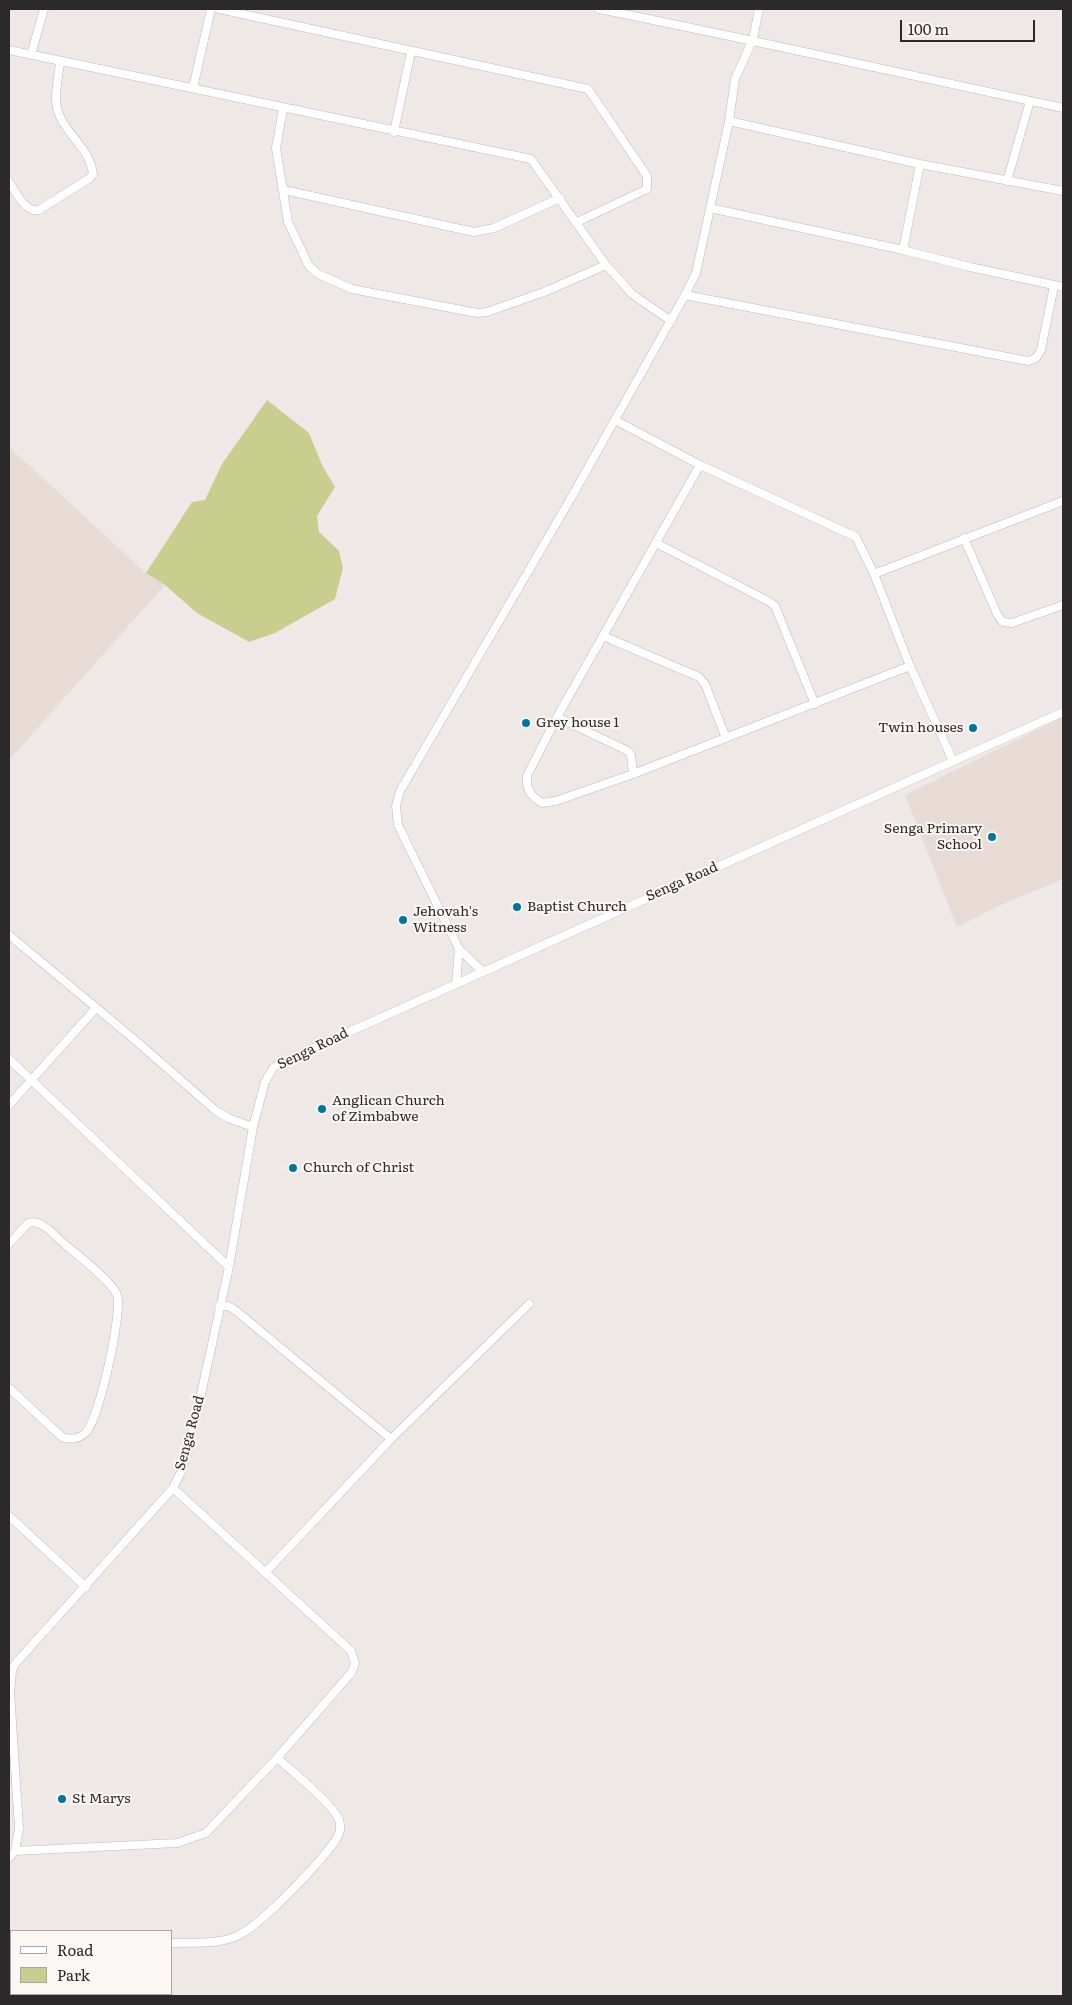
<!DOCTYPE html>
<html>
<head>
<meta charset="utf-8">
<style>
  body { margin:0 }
  #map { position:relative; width:1072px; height:2005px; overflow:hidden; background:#eee9e7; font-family:Literata,serif }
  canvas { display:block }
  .frame { position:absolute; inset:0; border:10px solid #2b2929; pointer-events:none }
  .legend { position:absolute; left:10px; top:1930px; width:162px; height:65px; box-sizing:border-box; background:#fbf7f4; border:1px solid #a8a5a3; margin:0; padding:6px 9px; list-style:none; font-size:15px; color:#2b2929 }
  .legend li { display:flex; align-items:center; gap:10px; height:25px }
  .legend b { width:25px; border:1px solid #a8a5a3 }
  .scale { position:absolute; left:900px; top:20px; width:135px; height:22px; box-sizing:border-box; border:2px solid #2b2929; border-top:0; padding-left:6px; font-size:15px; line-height:18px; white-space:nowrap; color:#2b2929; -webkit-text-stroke:4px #fbf7f4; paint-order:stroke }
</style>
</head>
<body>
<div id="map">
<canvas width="1072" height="2005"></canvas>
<div class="frame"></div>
<ul class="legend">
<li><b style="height:6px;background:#fff"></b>Road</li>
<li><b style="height:14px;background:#c8cf8e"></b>Park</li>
</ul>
<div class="scale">100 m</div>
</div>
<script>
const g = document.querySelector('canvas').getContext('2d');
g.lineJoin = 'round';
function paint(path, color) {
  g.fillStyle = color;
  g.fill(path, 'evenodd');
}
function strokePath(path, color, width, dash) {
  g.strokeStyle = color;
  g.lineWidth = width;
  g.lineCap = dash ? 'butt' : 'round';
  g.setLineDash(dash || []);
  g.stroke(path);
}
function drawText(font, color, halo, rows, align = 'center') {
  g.font = font + ' Literata,serif';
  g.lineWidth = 4;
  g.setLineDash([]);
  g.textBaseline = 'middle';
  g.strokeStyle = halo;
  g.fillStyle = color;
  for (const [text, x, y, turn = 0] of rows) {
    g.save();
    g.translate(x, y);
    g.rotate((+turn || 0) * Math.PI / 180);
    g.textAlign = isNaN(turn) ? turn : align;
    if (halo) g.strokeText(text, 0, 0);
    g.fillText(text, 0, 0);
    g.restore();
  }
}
paint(new Path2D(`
  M 9,447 L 146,573 L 165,585 L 9,760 Z
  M 1063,717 L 1063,879 L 996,907 L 957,927 L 905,795 Z`), '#e8dbd6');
paint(new Path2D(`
  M 267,400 L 309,433 L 323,467 L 335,487 L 317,516 L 319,532 L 339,551 L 343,568 L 335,599 L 275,633 L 249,642 L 197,613 L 165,585 L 146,573 L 192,502 L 205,500 L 222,464 Z`), '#c8cf8e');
const street = new Path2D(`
  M 219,9 L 588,89 L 647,176 L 647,189 L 577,222
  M 599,9 C 754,40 908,75 1063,108
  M 9,50 L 531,159 L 606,265 L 632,294 L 671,321
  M 31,55 L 44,9
  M 193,88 L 211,9
  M 283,109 L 276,148 L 288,222 L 309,266 L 318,274 L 352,289 L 477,313 L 487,312 L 544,292 L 606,265
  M 729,121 L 920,164 L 1063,191
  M 394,132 L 411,52
  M 1007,181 L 1030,101
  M 9,182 C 16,192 25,213 39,210 L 90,178 L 93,174 C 90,148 66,135 58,112 C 53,97 59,76 60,61
  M 284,190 L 474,232 L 494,228 L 560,198
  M 710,208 L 903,250 L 970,267 L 1063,287
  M 903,250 L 920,164
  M 685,295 L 1028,361 L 1036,358 L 1041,350 L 1054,286
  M 615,420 L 700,465 L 856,537 L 874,574 L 910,666 L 953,761
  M 700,465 L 557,717 L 527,776 C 526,790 530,795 542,803 L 556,801 L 633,774 L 910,666
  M 964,538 L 998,616 L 1003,622 L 1012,623 L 1063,605
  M 656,543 L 770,602 L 775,606 L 815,704
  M 874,574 L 1063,501
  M 603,636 L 699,677 L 705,684 L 726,738
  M 557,717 L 628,751 L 631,755 L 633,774
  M 9,935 L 135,1040 L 215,1110 L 228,1118 L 253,1127
  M 459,949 L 482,971
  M 456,983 L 459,949 L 398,825 L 396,806 L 400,791 L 571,498 L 685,295 L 696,273 L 729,121 L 735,79 L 753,39 L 759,9
  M 9,1059 L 229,1267
  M 9,1105 L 96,1008
  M 9,1244 L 28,1223 C 42,1219 53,1234 62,1242 C 75,1253 112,1281 117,1295 C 123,1311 99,1420 86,1432 C 80,1439 70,1440 62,1437 L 9,1388
  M 219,1306 L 228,1306 L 235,1310 L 391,1439
  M 9,1516 L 86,1587
  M 265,1573 L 391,1439 L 529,1304
  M 15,1851 L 177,1843 L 206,1833 L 277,1758 L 352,1672 L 355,1663 L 351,1651 L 173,1488
  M 9,1858 L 15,1851 L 19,1828 L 10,1692 L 12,1671 L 15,1664 L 173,1488 L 181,1472 L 198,1408 L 229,1267 L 253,1127 L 265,1082 L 273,1068 L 282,1062 L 1063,712
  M 171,1943 C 193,1942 220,1945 239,1935 C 262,1924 323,1860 337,1838 C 340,1833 341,1826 339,1820 C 335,1806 290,1769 277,1758
  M 23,1996 L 26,1994`);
strokePath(street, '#beb9b7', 9);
strokePath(street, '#fff', 8);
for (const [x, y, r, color] of [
  [526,723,5,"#00759f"],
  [973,728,5,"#00759f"],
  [992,837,5,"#00759f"],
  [517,907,5,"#00759f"],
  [403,920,5,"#00759f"],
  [322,1109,5,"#00759f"],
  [293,1168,5,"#00759f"],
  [62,1799,5,"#00759f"]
]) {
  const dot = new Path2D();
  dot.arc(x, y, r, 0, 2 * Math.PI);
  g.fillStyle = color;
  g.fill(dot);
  strokePath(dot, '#fbf7f4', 2);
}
drawText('14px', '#2b2929', '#fbf7f4', [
  ["Grey house 1",536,723],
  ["Twin houses",963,728,"right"],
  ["Senga Primary",982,829,"right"],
  ["School",982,845,"right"],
  ["Baptist Church",527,907],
  ["Jehovah's",413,912],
  ["Witness",413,928],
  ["Anglican Church",332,1101],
  ["of Zimbabwe",332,1117],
  ["Church of Christ",303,1168],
  ["St Marys",72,1799]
], 'left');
drawText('14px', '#2b2929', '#fbf7f4', [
  ["Senga Road",682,882,-24],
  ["Senga Road",313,1049,-26],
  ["Senga Road",190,1433,-75]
]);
</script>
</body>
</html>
